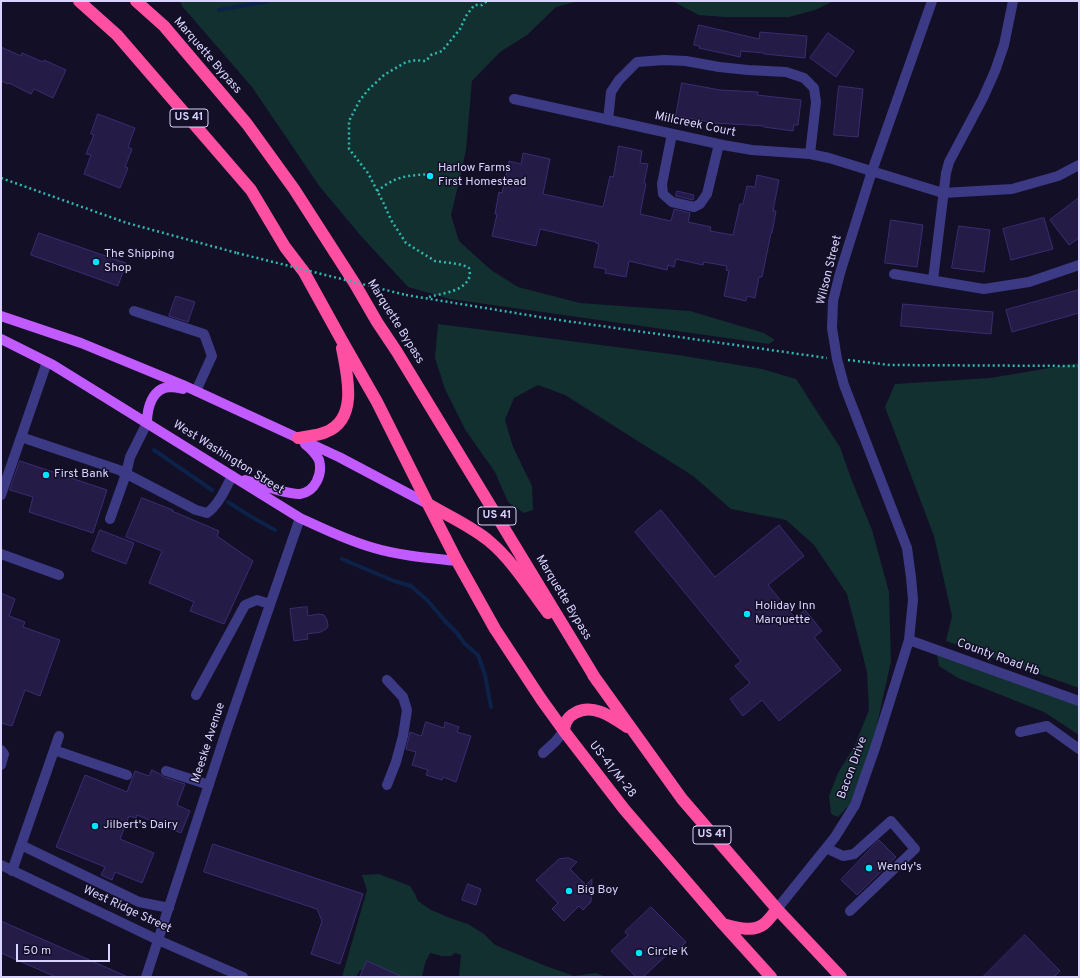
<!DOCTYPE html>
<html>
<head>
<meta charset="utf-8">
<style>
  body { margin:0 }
  #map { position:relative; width:1080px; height:978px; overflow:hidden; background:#130f26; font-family:Overpass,sans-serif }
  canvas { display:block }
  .frame { position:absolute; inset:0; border:2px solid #d9d4ff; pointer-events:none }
  .scale { position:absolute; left:16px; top:944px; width:94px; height:18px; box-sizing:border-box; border:2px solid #d9d4ff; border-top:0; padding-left:5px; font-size:12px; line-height:14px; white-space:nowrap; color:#d9d4ff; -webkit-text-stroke:3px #130f26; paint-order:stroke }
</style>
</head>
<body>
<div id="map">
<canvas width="1080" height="978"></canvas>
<div class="frame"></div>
<div class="scale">50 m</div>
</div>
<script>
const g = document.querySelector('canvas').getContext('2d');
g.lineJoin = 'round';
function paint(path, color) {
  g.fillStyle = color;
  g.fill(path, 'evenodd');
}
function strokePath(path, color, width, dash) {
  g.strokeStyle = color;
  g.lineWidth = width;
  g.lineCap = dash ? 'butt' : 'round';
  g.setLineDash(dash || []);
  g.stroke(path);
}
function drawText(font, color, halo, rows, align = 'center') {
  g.font = font + ' Overpass,sans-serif';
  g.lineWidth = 3;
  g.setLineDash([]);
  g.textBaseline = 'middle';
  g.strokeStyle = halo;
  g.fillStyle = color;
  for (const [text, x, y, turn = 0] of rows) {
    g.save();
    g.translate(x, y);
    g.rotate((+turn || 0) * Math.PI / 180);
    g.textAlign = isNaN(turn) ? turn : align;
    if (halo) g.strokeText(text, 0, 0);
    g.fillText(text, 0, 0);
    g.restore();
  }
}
paint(new Path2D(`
  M 180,1 L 579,1 L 556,7 L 527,35 L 500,52 L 472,81 L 466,150 L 458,186 L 451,215 L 459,241 L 491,270 L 518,287 L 580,303 L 690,311 L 764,333 L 775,340 L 769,344 L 450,299 L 408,287 L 361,236 L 320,187 L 252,87 L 182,6 Z
  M 672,1 L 834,1 L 815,10 L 789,17 L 724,17 L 699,15 Z
  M 438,324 L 678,355 L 762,369 L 796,379 L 840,447 L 852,481 L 872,530 L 889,592 L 891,661 L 873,743 L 850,804 L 838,817 L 831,814 L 829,796 L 838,773 L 854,747 L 869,710 L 867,672 L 847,594 L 814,545 L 786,520 L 731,509 L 693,476 L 565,395 L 538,385 L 514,398 L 505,420 L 513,447 L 532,486 L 533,510 L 524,513 L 508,502 L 495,472 L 466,431 L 445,389 L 435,358 Z
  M 1079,363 L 1079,688 L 946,641 L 952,616 L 934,536 L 885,407 L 895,384 L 990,378 Z
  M 937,655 L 1079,705 L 1079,735 L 1044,712 L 958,678 L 939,666 Z
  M 379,874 L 410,886 L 415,894 L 418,901 L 431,910 L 450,918 L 468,924 L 484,934 L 495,945 L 546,966 L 574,976 L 596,973 L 606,977 L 458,977 L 459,976 L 461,955 L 455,953 L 451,956 L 442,956 L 430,953 L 425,963 L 422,977 L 381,977 L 369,972 L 360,970 L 356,977 L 342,977 L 367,890 L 362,875 Z`), '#12302f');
strokePath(new Path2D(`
  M 219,10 L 269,1
  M 154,450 L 212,490
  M 228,502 L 250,516 L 275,530
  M 342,559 L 394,581 L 411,586 L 428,601 L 445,621 L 457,633 L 465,644 L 478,655 L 485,675 L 491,707`), '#0c2248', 4);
const building = new Path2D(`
  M 699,25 L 759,39 L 760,32 L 807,36 L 805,58 L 764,54 L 764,53 L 741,51 L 740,57 L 699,48 L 700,46 L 694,45 Z
  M 828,33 L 854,51 L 836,77 L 810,58 Z
  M 1,47 L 21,56 L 22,53 L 43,62 L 44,60 L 66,70 L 53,98 L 34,89 L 31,94 L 9,83 L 8,84 L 1,81 Z
  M 682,83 L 720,90 L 758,92 L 757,95 L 801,100 L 798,125 L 794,125 L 793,131 L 764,127 L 764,126 L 715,123 L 676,116 Z
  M 839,86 L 863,89 L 858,137 L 834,135 Z
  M 98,114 L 135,128 L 128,147 L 132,149 L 125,167 L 128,168 L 120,188 L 84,174 L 91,155 L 86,154 L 94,135 L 91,134 Z
  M 619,146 L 642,151 L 640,163 L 648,164 L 644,183 L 646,184 L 640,214 L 671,221 L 674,209 L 690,213 L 688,222 L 711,227 L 710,231 L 733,235 L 740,204 L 743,204 L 747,186 L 755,187 L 757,175 L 779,180 L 773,211 L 776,211 L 772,233 L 771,233 L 762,277 L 759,277 L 755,298 L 747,296 L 746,301 L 724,296 L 729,271 L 726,270 L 727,266 L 704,262 L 703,265 L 676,259 L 674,267 L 668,265 L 667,270 L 629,261 L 626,277 L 605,273 L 606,269 L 594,267 L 599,244 L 596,243 L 596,242 L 540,229 L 536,246 L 492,236 L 497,214 L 495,214 L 499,192 L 502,193 L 509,161 L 521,164 L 523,153 L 550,159 L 543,194 L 603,207 L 610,176 L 613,177 Z
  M 677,191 L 694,195 L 693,200 L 676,196 Z
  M 1079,198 L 1079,238 L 1069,245 L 1050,220 Z
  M 1044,218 L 1053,249 L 1011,260 L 1003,229 Z
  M 891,220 L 923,225 L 917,267 L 885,263 Z
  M 959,226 L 990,230 L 984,272 L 952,268 Z
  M 39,233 L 126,263 L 118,286 L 31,255 Z
  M 1079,290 L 1079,313 L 1012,332 L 1006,310 Z
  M 176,296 L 195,302 L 188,322 L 169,316 Z
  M 903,304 L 993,312 L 991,334 L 901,326 Z
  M 20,461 L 107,490 L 93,533 L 29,512 L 33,497 L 10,490 Z
  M 142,498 L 173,510 L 172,511 L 219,531 L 217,536 L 253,561 L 224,624 L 190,611 L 194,602 L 149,583 L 162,551 L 126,537 Z
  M 661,510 L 715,577 L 779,525 L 804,556 L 768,585 L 795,618 L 805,610 L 822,631 L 814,637 L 841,670 L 779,721 L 762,700 L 743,716 L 730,699 L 750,683 L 735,666 L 741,661 L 635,532 Z
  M 100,530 L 134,543 L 126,564 L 92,551 Z
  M 1,593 L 15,599 L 9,616 L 25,622 L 23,627 L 60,640 L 40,696 L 25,690 L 12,726 L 1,723 Z
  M 307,607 L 308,616 L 318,614 L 324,615 L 327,620 L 328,626 L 326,629 L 321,632 L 307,634 L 308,639 L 294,641 L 290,609 Z
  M 426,722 L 444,728 L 445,722 L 459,727 L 457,732 L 471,736 L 456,782 L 443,777 L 442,780 L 426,775 L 428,770 L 412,765 L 416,752 L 406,749 L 410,732 L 421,736 Z
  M 152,770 L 160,774 L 164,777 L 185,784 L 177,805 L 190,811 L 181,833 L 137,815 L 136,818 L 129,816 L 120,839 L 154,853 L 142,883 L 115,872 L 112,880 L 101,875 L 105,867 L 56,847 L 85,775 L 127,792 L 135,771 L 149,776 Z
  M 879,840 L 896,857 L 857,895 L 841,880 Z
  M 213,844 L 363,894 L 340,964 L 311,954 L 322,921 L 317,909 L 204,872 Z
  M 569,858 L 577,862 L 570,869 L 586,885 L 592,879 L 591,902 L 583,910 L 579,906 L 564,921 L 552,909 L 558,903 L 536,880 L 559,859 Z
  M 468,884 L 481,889 L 476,905 L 462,900 Z
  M 651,907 L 686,942 L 673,955 L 670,952 L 643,977 L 636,977 L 611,951 L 628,935 L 625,932 Z
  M 1,921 L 128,977 L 56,977 L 1,953 Z
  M 1025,935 L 1060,971 L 1054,977 L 983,977 Z
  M 367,961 L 403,977 L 360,977 Z`);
paint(building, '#241b47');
strokePath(building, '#3b2d73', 1);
strokePath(new Path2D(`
  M 1,178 L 127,223 L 237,253
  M 377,191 C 384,186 392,180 400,178 C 409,175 420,175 430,174
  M 406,295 L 552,319 L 827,358
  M 429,297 C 442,293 466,292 470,275 C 470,273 469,270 469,268 L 465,266 L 458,264 L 435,261 L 406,243 L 391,220 L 384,204 L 368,173 L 349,149 L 349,121 L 360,100 L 369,89 L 384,75 L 406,62 L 417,60 L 422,61 L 426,61 L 431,55 L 442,51 L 460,29 L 466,16 L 472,8 L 475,5 L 482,5 L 487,1
  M 848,360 L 890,365 L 1079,366`), '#2fb8b0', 2.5, [2, 3]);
strokePath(new Path2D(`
  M 514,99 L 723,145 L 752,150 L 810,154 L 829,158 L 943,193 L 1012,189 L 1058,176 L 1079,165
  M 608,120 L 611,92 L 619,80 L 637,62 L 664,60 L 686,61 L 719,67 L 748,70 L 786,72 L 804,78 L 814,88 L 816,102 L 810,154
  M 672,134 L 662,184 L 663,194 L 672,202 L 694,207 L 700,204 L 707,194 L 719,144
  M 894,274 L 984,289 L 1029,282 L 1079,265
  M 933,280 L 946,173 L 949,162 L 983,98 L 995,71 L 1004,45 L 1013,1
  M 134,311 L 204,334 L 212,356 L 196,391
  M 21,437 L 119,470 L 196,510 L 207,513 C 218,506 226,488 232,476
  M 1,495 L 47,362
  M 110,519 L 126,474 L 130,457 L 147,423
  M 1,554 L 59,575
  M 909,640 L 1079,701
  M 196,695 L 245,605 L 257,600 L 270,604
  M 1020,732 L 1047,726 L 1079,749
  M 1,750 L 4,754 L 1,765
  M 54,750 L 127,775
  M 543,753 L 555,742 L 564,731
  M 166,771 L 209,785
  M 387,785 L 396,762 L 403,736 L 407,710 L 403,697 L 387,680
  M 21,845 L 139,902 L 169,908
  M 826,848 L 843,856 L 854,854 L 891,821 L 915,849 L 850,911
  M 1,865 L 158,940 L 243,977
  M 12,871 L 59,736
  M 777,909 L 835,837 L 855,805 L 876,745 L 909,640 L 913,600 L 911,577 L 907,548 L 844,385 L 837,359 L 832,328 L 833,301 L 840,273 L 872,171 L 932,1
  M 146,977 L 226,732 L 300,518`), '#3d3a85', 10);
strokePath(new Path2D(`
  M 1,316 L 81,343 L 183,385 L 339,457 L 428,504
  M 1,339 L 53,365 L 300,518 C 324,529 348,541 374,548 C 401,556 429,558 457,561
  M 147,423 C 147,408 152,388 170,387 C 174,387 179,388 183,389
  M 245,480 C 259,484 287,495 300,494 C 315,492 323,474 319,460 C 316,454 310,448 305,444`), '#c25bff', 10);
strokePath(new Path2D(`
  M 79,1 L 117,35 L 251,190 L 285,247 L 304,272 L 341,339 L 377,402 L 428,504 L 457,561 L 495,629 L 541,699 L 564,731 L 624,809 L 723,924 L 771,977
  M 136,1 L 164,26 L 247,124 L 294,189 L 355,284 L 377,322 L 397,352 L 597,681
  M 298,438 C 307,436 317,436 326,432 C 359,419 347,374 342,348
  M 428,504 C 448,516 471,526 489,541 C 513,561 529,588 548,613
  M 593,675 L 682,799 L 777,909 L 841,977
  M 564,731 C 564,728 565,725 566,722 C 568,718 571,715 575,713 C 593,703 612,717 627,727
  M 723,924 C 735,927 753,933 764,924 C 769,920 773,914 777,909`), '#ff4fa3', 12);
strokePath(new Path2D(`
  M 237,253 L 406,295`), '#2fb8b0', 2.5, [2, 3]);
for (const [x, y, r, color] of [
  [430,176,4,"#00e5ff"],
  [96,262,4,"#00e5ff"],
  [46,475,4,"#00e5ff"],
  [747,614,4,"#00e5ff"],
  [95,826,4,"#00e5ff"],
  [869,868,4,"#00e5ff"],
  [569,891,4,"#00e5ff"],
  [639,953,4,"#00e5ff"]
]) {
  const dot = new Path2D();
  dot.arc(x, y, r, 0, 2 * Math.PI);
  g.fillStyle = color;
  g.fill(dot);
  strokePath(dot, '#130f26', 1.5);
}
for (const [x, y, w] of [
  [189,118,38],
  [497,516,38],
  [712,835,38]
]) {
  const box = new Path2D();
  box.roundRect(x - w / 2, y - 9, w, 18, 3);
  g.fillStyle = '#130f26';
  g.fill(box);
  strokePath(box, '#d9d4ff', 1);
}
drawText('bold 11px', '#d9d4ff', null, [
  ["US 41",189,118],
  ["US 41",497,516],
  ["US 41",712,835]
]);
drawText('12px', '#d9d4ff', '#130f26', [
  ["Marquette Bypass",207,56,49],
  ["Millcreek Court",695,125,12],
  ["Wilson Street",830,270,-76],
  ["Marquette Bypass",395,322,58],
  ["West Washington Street",228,458,32],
  ["Marquette Bypass",563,598,59],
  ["County Road Hb",998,658,20],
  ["Meeske Avenue",209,743,-72],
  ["Bacon Drive",853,768,-70],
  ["US-41/M-28",612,770,52],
  ["West Ridge Street",127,910,25]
]);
drawText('12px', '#d9d4ff', '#130f26', [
  ["Harlow Farms",438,169],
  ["First Homestead",438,183],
  ["The Shipping",104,255],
  ["Shop",104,269],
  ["First Bank",54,475],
  ["Holiday Inn",755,607],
  ["Marquette",755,621],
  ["Jilbert's Dairy",103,826],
  ["Wendy's",877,868],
  ["Big Boy",577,891],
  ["Circle K",647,953]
], 'left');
</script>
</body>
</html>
